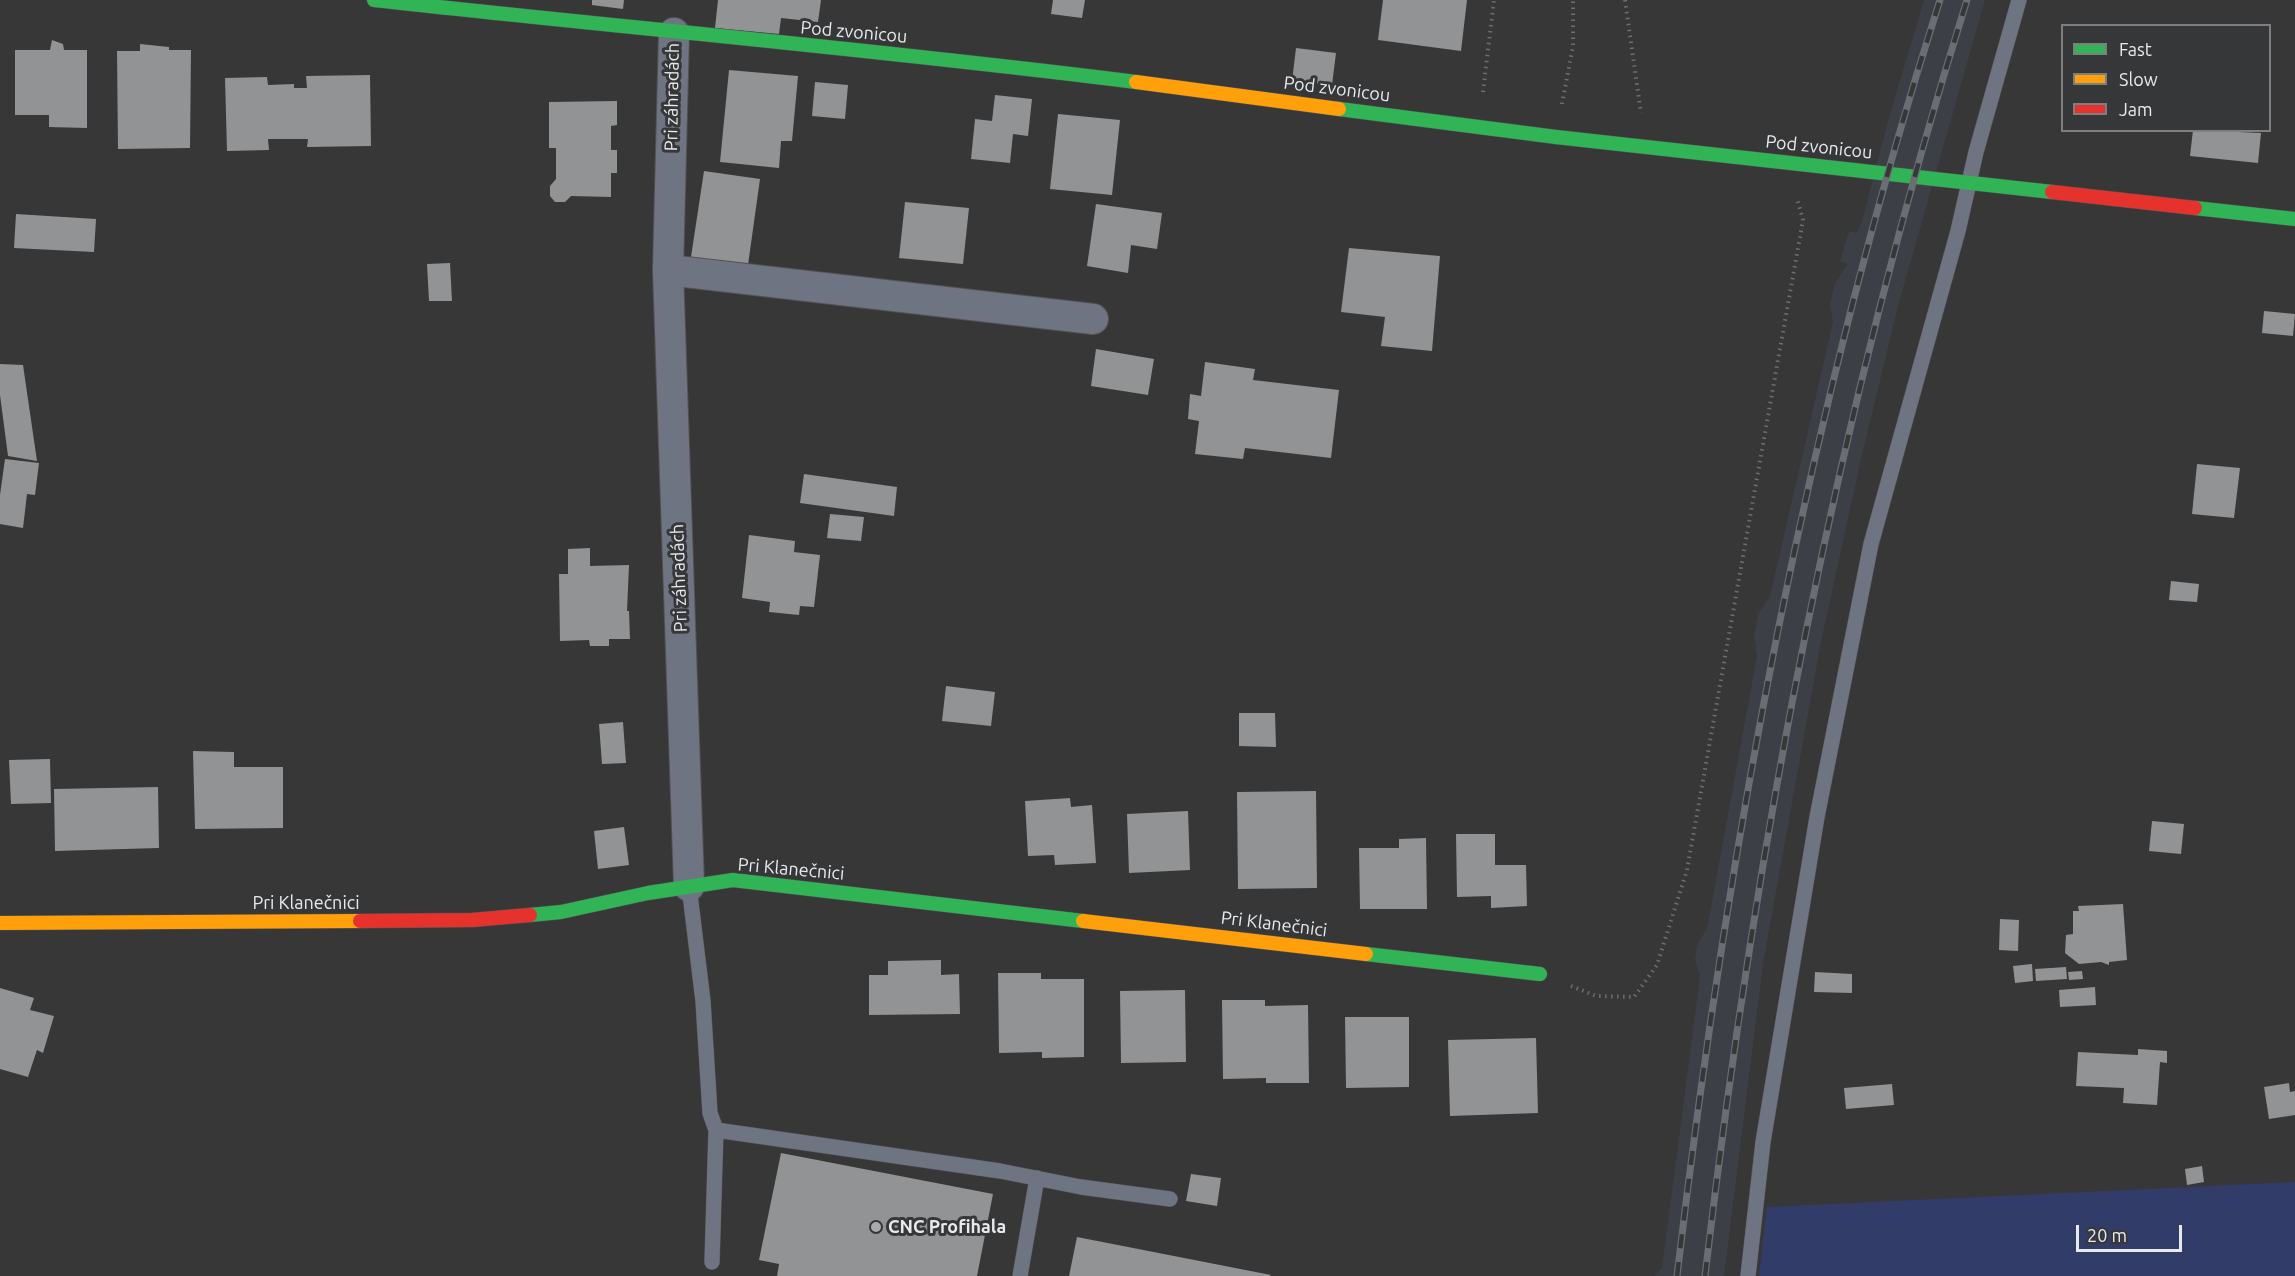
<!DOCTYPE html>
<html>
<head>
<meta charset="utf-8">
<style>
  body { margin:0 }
  #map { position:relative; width:2295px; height:1276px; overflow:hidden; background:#373738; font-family:Ubuntu,sans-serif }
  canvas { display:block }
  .legend { position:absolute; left:2061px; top:24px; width:210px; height:108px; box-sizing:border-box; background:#363739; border:2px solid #7d7e80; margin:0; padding:8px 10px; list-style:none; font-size:18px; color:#e8e9ea }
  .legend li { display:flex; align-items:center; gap:12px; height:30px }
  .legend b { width:30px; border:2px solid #7d7e80 }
  .scale { position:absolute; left:2076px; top:1225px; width:106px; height:27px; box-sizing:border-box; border:3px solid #e8e9ea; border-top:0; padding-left:8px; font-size:18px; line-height:21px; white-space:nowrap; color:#e8e9ea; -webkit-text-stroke:4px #363739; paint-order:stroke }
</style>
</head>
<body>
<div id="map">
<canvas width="2295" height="1276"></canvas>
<ul class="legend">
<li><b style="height:8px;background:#30b455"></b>Fast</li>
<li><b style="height:8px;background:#ff9f0a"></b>Slow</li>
<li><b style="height:8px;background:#e5322d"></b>Jam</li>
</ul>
<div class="scale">20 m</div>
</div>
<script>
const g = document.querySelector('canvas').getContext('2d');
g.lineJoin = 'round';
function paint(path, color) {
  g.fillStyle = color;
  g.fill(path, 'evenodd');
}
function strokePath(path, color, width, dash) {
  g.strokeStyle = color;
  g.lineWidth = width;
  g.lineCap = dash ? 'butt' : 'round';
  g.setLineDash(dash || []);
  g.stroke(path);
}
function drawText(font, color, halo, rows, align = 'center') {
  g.font = font + ' Ubuntu,sans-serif';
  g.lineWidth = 6;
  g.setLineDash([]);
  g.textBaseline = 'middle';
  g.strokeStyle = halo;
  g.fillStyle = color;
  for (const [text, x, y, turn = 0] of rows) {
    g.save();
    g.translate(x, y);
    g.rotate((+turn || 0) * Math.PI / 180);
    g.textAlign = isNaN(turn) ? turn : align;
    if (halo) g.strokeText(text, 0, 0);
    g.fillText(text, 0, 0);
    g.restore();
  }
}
paint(new Path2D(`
  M 1924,0 L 1985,0 L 1898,306 L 1859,468 L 1821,642 L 1763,964 L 1724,1276 L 1654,1276 L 1662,1268 L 1700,977 L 1695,959 L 1698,942 L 1707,929 L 1757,656 L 1754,636 L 1758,614 L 1770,596 L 1833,322 L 1830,304 L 1835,283 L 1848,264 L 1840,261 L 1849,231 L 1857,233 L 1863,218 L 1888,121 Z`), '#3c3f46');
paint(new Path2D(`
  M 2295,1182 L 2295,1276 L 1759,1276 L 1767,1207 Z`), '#313d68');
paint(new Path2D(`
  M 592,0 L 624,0 L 623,9 L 592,5 Z
  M 718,0 L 821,0 L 818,22 L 781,18 L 779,34 L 715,28 Z
  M 1053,0 L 1085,0 L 1082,18 L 1051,14 Z
  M 1383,0 L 1467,0 L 1461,51 L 1378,40 Z
  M 52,40 L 63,44 L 64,50 L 87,50 L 87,128 L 49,127 L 49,115 L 15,115 L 15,50 L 50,50 Z
  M 140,44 L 169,47 L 169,50 L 191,50 L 190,148 L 118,149 L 117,51 L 140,51 Z
  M 1296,48 L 1336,53 L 1332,85 L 1292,81 Z
  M 729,70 L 798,76 L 792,141 L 781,141 L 779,168 L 720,162 Z
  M 370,75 L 371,146 L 307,147 L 308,139 L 268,139 L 269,150 L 227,151 L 225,78 L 267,77 L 268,85 L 294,84 L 294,88 L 307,88 L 306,76 Z
  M 815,82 L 848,85 L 845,119 L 812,116 Z
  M 995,95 L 1032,99 L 1028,136 L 1013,134 L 1010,163 L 971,159 L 975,119 L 992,121 Z
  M 617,101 L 617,125 L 611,126 L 611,150 L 617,150 L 617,173 L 611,173 L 611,197 L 571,196 L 565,202 L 555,202 L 550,196 L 550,186 L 556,179 L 556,148 L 549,148 L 549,102 Z
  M 1058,114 L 1120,120 L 1112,195 L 1050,189 Z
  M 2193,130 L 2261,133 L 2258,163 L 2190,156 Z
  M 704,171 L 760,179 L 748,265 L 691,257 Z
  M 905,202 L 969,208 L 963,264 L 899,258 Z
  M 1096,204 L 1162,213 L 1157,249 L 1131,245 L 1128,273 L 1087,266 Z
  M 16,214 L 96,219 L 94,252 L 14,248 Z
  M 1349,248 L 1440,256 L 1432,351 L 1381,346 L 1385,317 L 1341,312 Z
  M 450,263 L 452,301 L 429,301 L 427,264 Z
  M 2264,311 L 2295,314 L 2293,336 L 2262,333 Z
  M 1096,349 L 1154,359 L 1148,395 L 1091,386 Z
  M 1205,362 L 1255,369 L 1253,380 L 1339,390 L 1331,458 L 1245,448 L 1243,459 L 1195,454 L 1199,421 L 1188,419 L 1190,394 L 1201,396 Z
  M 0,364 L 23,365 L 37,461 L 8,456 L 0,395 Z
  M 5,459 L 39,463 L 35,495 L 27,494 L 23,528 L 0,524 L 0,495 Z
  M 2197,464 L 2240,468 L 2234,518 L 2192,514 Z
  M 804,474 L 897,487 L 894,516 L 800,503 Z
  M 830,514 L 864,517 L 861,541 L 827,538 Z
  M 749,535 L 795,541 L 794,552 L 820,555 L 814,607 L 800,606 L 799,615 L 769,612 L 770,602 L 742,598 Z
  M 590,548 L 590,566 L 629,565 L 627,611 L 629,611 L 630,639 L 609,639 L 609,646 L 590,646 L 589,640 L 560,641 L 559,574 L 568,574 L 568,549 Z
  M 2171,581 L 2199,584 L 2197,602 L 2169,600 Z
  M 946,686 L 995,692 L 991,726 L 942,721 Z
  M 1239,713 L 1275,713 L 1276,747 L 1239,746 Z
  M 623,722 L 626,763 L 602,764 L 599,724 Z
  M 193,751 L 234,752 L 234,767 L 283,767 L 283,828 L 195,829 Z
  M 50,759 L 51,803 L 11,804 L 9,760 Z
  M 158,787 L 159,848 L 55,851 L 54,789 Z
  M 1316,791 L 1317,888 L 1238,889 L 1237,792 Z
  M 1070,798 L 1071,807 L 1092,805 L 1096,863 L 1055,865 L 1054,855 L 1028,856 L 1025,801 Z
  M 1188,811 L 1190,870 L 1129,873 L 1127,814 Z
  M 2152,821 L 2184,824 L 2181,854 L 2149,851 Z
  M 624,827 L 629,865 L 598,869 L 594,831 Z
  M 1456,834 L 1495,834 L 1495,865 L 1526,865 L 1527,906 L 1491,908 L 1491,896 L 1457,897 Z
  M 1426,838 L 1427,909 L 1360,909 L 1359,848 L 1399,848 L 1399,839 Z
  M 2123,904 L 2127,960 L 2109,962 L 2109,965 L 2101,962 L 2079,964 L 2065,953 L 2066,935 L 2073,934 L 2073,911 L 2079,911 L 2078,906 Z
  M 2000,919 L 2019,920 L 2018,951 L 1999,950 Z
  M 941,960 L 941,975 L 959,974 L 960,1014 L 869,1015 L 869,975 L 888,975 L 888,961 Z
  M 2032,964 L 2033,981 L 2015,983 L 2013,966 Z
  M 2066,967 L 2067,979 L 2036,981 L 2035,969 Z
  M 2082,971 L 2083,979 L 2069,980 L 2068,972 Z
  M 1815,972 L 1852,974 L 1852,993 L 1814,992 Z
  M 998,973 L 1041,973 L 1041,979 L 1084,979 L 1084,1057 L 1042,1058 L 1042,1052 L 999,1053 Z
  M 2095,987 L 2096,1005 L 2060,1007 L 2059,990 Z
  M 0,988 L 34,998 L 30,1010 L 54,1016 L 43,1053 L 37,1050 L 28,1077 L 0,1069 Z
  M 1185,990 L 1186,1062 L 1121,1063 L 1120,991 Z
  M 1222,1000 L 1265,1000 L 1265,1006 L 1308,1005 L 1309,1083 L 1266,1083 L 1266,1078 L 1223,1079 Z
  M 1345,1017 L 1409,1017 L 1409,1087 L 1346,1088 Z
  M 1536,1038 L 1538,1113 L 1450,1116 L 1448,1040 Z
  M 2138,1049 L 2167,1051 L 2167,1063 L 2160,1062 L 2157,1105 L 2123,1103 L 2124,1088 L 2076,1086 L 2078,1052 L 2138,1055 Z
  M 2289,1083 L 2290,1092 L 2295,1091 L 2295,1115 L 2269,1119 L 2264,1087 Z
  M 1892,1084 L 1894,1105 L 1846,1109 L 1844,1088 Z
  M 781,1153 L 993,1194 L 977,1276 L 777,1276 L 779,1264 L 759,1260 Z
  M 2202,1166 L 2204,1182 L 2187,1185 L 2185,1169 Z
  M 1191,1174 L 1221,1178 L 1217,1206 L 1186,1201 Z
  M 1077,1237 L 1271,1275 L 1270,1276 L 1069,1276 Z`), '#929394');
const lane = new Path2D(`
  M 689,886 L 703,1001 L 710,1113 L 716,1130 L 712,1262
  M 716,1130 L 1000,1171 L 1081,1187 L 1170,1199
  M 1020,1276 L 1037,1178
  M 1748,1276 L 1763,1142 L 1817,817 L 1871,544 L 1958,231 L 1976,152 L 2019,0`);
const street = new Path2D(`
  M 674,33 L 668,270 L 689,886
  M 668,270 L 1093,319`);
const fast = new Path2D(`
  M 374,0 C 628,28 883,50 1136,82
  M 1339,109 L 1556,137 L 2052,192
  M 2195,208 L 2295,219
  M 530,915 L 561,912 L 648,893 L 733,880 L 1083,921
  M 1366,954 L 1540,974`);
const slow = new Path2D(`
  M 1136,82 L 1339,109
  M 1083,921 L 1366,954
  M 0,923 L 360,921`);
const jam = new Path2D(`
  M 2052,192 L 2195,208
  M 360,921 L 472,920 L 530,915`);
strokePath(lane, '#535354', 16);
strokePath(street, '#535354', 32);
strokePath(fast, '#535354', 15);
strokePath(slow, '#535354', 15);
strokePath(jam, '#535354', 15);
strokePath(new Path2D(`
  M 1625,0 L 1641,113
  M 1483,92 L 1494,0
  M 1562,104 L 1573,46 L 1573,0
  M 1571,986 L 1596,996 L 1634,997 L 1657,965 L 1687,870 L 1803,220 L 1797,198`), '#6c6e76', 4, [1.5, 4.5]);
strokePath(lane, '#6f7483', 15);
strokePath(street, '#6f7483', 30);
strokePath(fast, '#30b455', 14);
strokePath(slow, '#ff9f0a', 14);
strokePath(jam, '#e5322d', 14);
const rail = new Path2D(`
  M 1677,1276 C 1728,844 1807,415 1940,0
  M 1705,1276 C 1756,841 1836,418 1967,0`);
strokePath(rail, '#6a6d74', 7);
strokePath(rail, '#363739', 4.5, [14]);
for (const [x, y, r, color] of [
  [876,1227,6,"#aaabac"]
]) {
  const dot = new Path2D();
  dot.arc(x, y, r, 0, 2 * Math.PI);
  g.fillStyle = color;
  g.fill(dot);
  strokePath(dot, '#363739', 2);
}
drawText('18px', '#e8e9ea', '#363739', [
  ["Pod zvonicou",854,32,5],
  ["Pod zvonicou",1337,89,7],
  ["Pri záhradách",672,97,-89],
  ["Pod zvonicou",1819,147,6],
  ["Pri záhradách",679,578,-92],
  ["Pri Klanečnici",791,869,5],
  ["Pri Klanečnici",306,903],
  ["Pri Klanečnici",1274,924,7]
]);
drawText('bold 18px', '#e8e9ea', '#363739', [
  ["CNC Profihala",888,1227]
], 'left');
</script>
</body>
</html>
